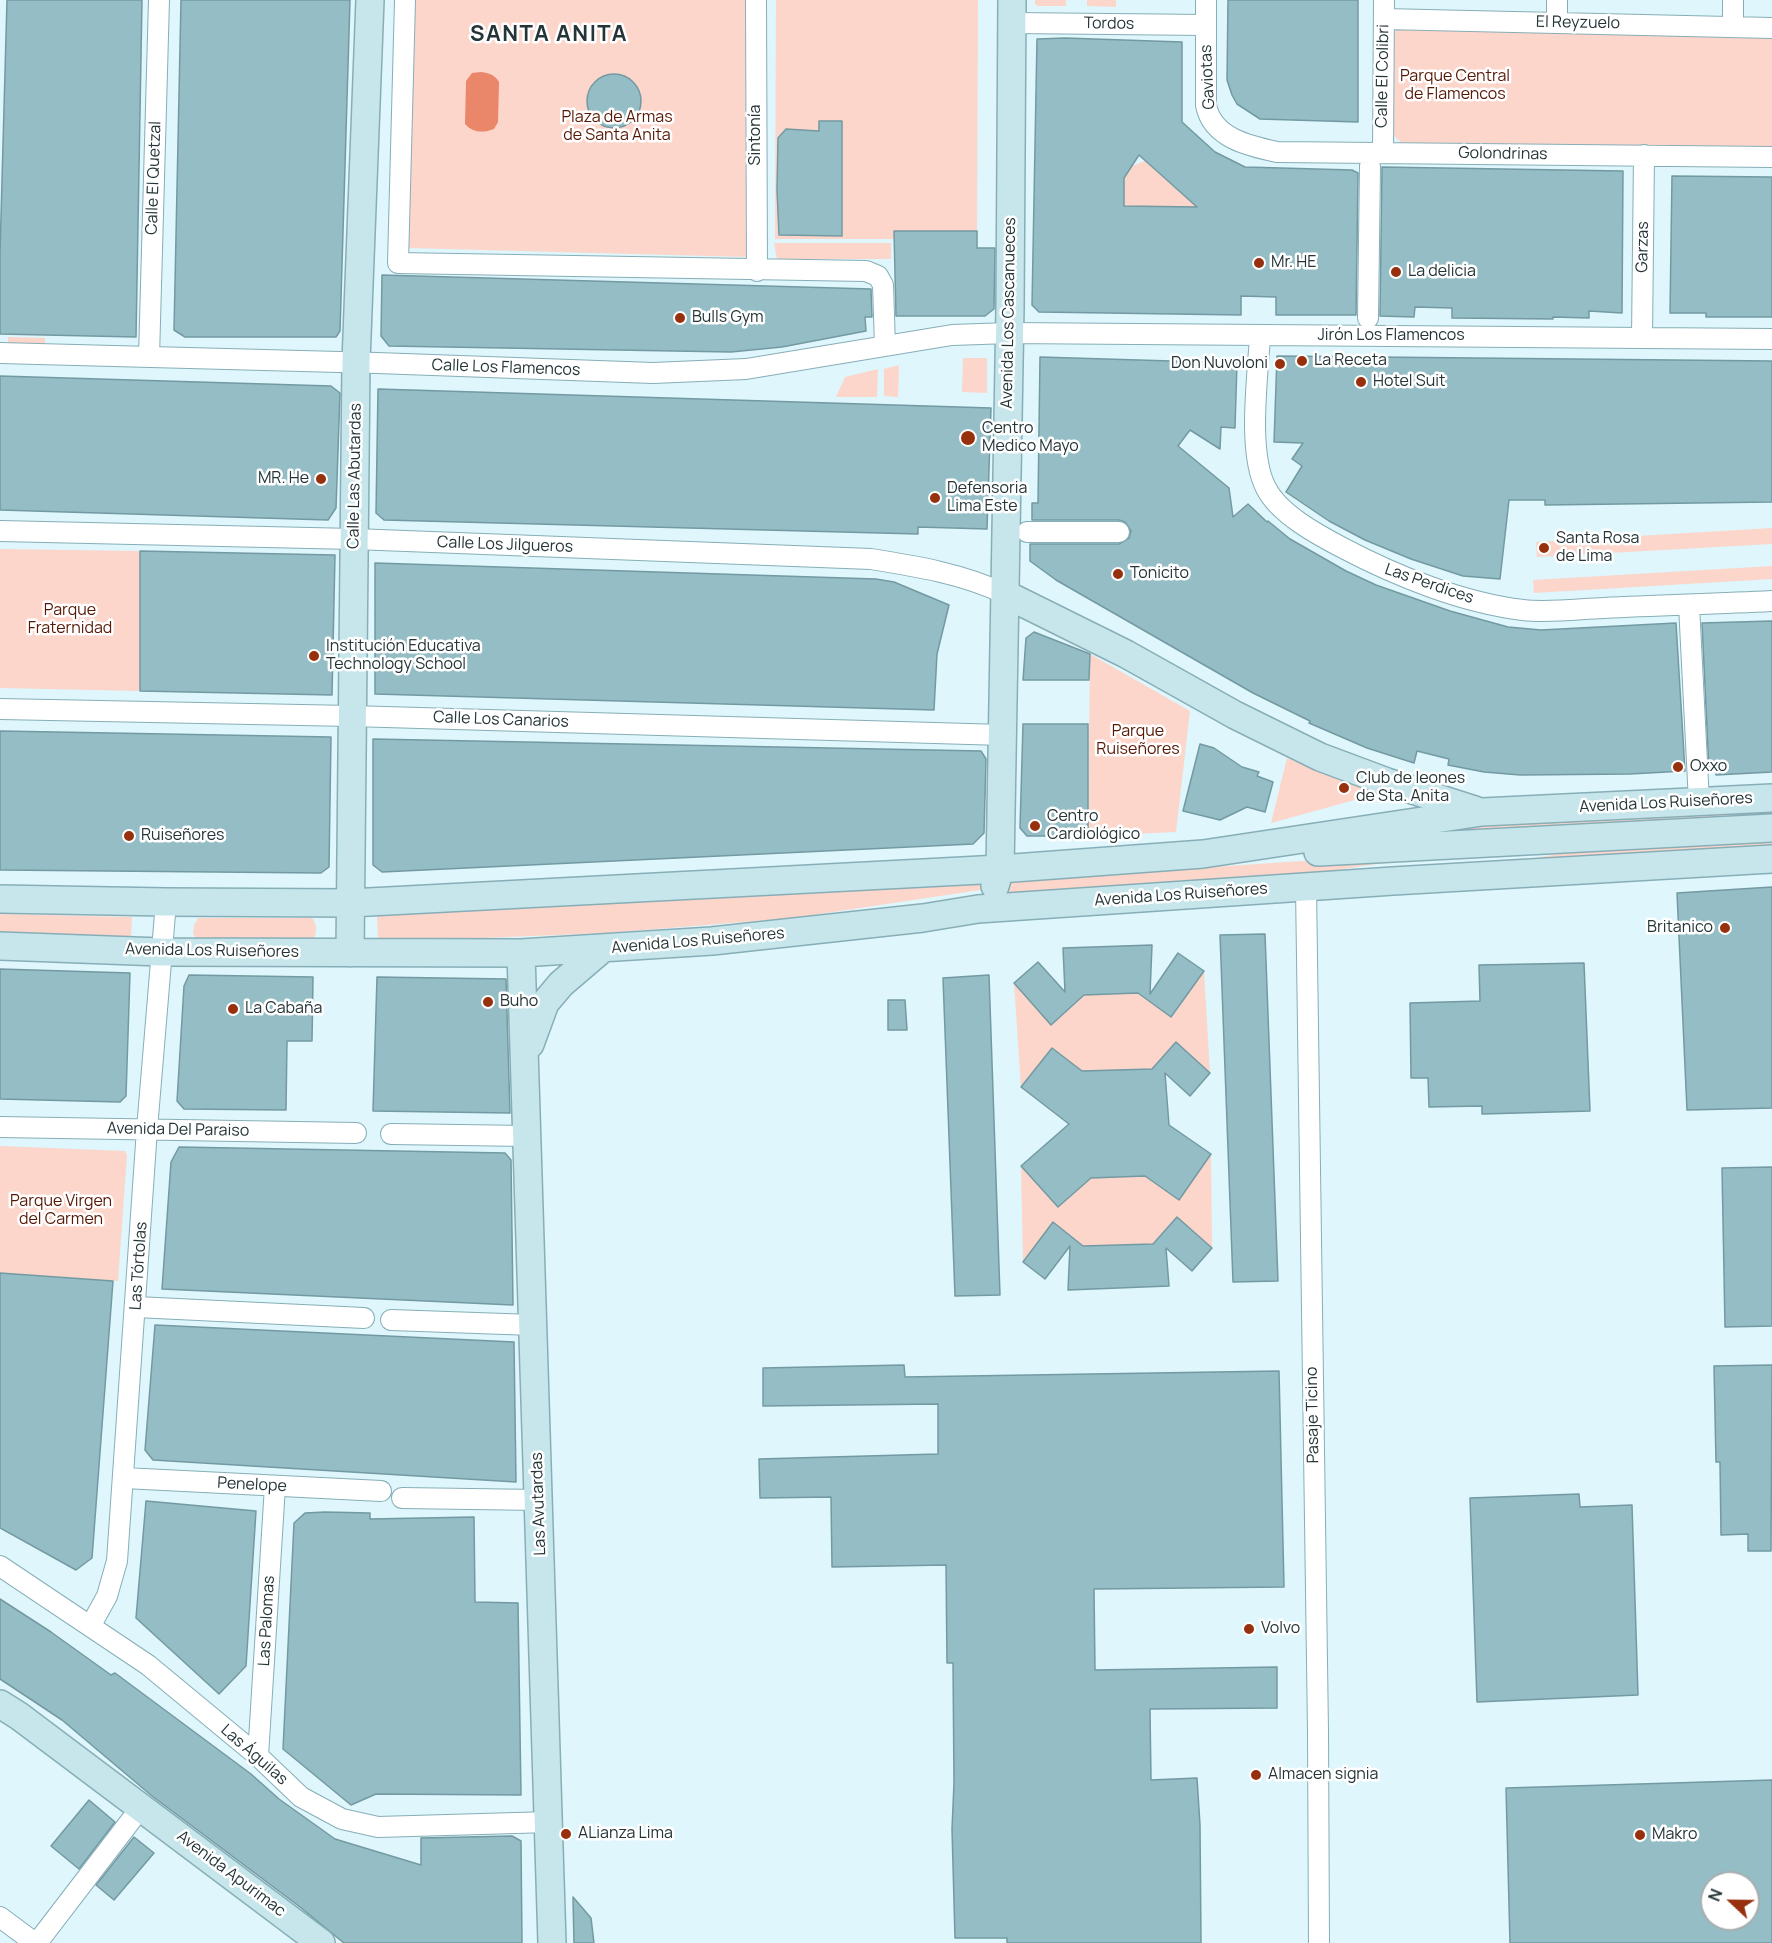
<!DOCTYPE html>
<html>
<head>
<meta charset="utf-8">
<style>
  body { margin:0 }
  #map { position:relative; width:1772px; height:1943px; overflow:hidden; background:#def6fc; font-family:Manrope,sans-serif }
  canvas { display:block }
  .north { position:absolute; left:1700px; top:1871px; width:60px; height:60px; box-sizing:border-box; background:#fff; border:2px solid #a7aeaf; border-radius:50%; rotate:292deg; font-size:16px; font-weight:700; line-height:24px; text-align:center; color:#243437 }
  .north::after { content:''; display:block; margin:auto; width:21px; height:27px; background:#97300d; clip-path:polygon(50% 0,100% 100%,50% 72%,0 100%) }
</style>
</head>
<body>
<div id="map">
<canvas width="1772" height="1943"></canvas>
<div class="north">N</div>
</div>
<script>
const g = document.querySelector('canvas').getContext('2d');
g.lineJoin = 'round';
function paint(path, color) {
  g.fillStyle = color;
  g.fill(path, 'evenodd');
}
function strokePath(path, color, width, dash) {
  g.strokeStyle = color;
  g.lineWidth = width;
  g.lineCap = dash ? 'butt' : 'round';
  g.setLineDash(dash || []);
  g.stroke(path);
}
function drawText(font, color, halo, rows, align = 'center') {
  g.font = font + ' Manrope,sans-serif';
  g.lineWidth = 5;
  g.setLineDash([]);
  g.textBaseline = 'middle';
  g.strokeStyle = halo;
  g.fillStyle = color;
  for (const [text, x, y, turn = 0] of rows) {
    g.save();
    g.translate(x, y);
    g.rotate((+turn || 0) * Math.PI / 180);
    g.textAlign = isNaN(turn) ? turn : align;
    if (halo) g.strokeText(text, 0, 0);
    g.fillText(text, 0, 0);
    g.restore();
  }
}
paint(new Path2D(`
  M 415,0 L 745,0 L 746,257 L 408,248 Z
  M 776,0 L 978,0 L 977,239 L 775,239 Z
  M 1035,0 L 1066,0 L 1066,6 L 1038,6 L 1035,4 Z
  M 1087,0 L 1116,0 L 1116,7 L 1087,6 Z
  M 1399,27 L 1772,35 L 1772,148 L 1404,145 L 1391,133 L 1390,38 Z
  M 1145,161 L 1182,194 L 1228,216 L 1175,207 L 1144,206 L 1142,225 L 1124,224 L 1124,199 L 1108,199 L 1109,177 L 1126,176 L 1132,166 Z
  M 774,243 L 891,243 L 891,259 L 777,259 Z
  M 8,337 L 45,338 L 45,345 L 8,344 Z
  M 963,358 L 987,358 L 987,393 L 962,392 Z
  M 899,365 L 898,397 L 884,396 L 884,369 Z
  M 878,369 L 877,397 L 836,397 L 845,377 Z
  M 1772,528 L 1772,544 L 1537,557 L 1536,542 Z
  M 0,549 L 140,551 L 140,691 L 0,688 Z
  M 1772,566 L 1772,579 L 1534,593 L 1533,580 Z
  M 1090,654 L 1190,711 L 1176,832 L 1088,836 Z
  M 1287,758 L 1325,773 L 1377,788 L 1373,795 L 1271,823 Z
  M 1772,807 L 1772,816 L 1348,844 L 1434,829 L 1591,816 Z
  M 1772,839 L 1772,848 L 1480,867 L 1583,850 Z
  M 1478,849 L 1316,873 L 995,899 L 1006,877 L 1228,866 Z
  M 991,876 L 987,885 L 980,890 L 793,918 L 607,933 L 383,942 L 378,938 L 377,917 L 383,912 Z
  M 0,914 L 132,917 L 131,939 L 0,935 Z
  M 198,918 L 312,918 C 318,925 317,934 312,942 L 198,940 L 193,934 L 194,925 Z
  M 1204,971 L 1210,1073 L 1176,1042 L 1153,1069 L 1075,1071 L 1074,1065 L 1052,1048 L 1021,1087 L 1014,983 L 1051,1024 L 1079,995 L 1138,993 L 1172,1017 Z
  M 0,1146 L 125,1151 L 127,1155 L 118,1281 L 0,1273 Z
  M 1211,1154 L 1212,1248 L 1177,1217 L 1155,1244 L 1078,1246 L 1075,1240 L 1053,1222 L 1023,1262 L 1021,1166 L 1058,1207 L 1082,1186 L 1086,1178 L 1146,1176 L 1179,1199 Z`), '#fcd6cb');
paint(new Path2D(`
  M 481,72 C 489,73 495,75 499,82 L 498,122 L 494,129 C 483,133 473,133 465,124 L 466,81 L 472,73 Z`), '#ea8669');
const building = new Path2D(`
  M 7,0 L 142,0 L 136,337 L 0,334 L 0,253 Z
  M 181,0 L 350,0 L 340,331 L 336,337 L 185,337 L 174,330 Z
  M 1228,0 L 1358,0 L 1358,122 L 1260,119 L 1237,104 L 1232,95 L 1227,80 Z
  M 1065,38 L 1182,42 L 1182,122 L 1215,152 L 1245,167 L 1352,170 L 1358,173 L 1356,315 L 1276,315 L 1276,297 L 1241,296 L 1241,315 L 1039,312 L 1032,305 L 1037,39 ZM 1139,155 L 1197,207 L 1124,206 L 1124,178 Z
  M587 101a27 27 0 1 1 54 0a27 27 0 1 1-54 0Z
  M 819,121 L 842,121 L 842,236 L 779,235 L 777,190 L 778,138 L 786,129 L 819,131 Z
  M 1382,167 L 1623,171 L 1622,313 L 1589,311 L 1589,318 L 1553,317 L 1553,319 L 1452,318 L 1452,308 L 1415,307 L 1414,317 L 1380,316 Z
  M 1672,176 L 1772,177 L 1772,317 L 1706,317 L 1706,313 L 1670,313 Z
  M 894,231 L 977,231 L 977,248 L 995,248 L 994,309 L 985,316 L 896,316 Z
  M 382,275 L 871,289 L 872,317 L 865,317 L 866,331 L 782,347 L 731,352 L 389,346 L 381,336 Z
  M 1277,356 L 1772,361 L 1772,502 L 1545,505 L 1545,500 L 1509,500 L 1500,579 L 1463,576 L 1411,559 L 1365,540 L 1329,521 L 1286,492 L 1302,466 L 1292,459 L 1303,443 L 1274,442 Z
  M 1040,357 L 1237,363 L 1235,428 L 1221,427 L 1220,449 L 1190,430 L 1178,446 L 1229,488 L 1233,517 L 1248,504 L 1267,522 L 1268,521 L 1290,539 L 1346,571 L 1376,585 L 1450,611 L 1508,627 L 1541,630 L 1676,623 L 1685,771 L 1630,774 L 1520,775 L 1484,772 L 1448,765 L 1449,759 L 1417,751 L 1414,763 L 1367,748 L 1309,723 L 1310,721 L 1253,693 L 1056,580 L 1030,561 L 1030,544 L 1119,544 L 1129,538 L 1131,531 L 1125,522 L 1119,520 L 1032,520 L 1032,503 L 1038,503 Z
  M 0,376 L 331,386 L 340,393 L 336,508 L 328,520 L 0,510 Z
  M 378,389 L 991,408 L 987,529 L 918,527 L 918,534 L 384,520 L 376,513 Z
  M 140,551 L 335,555 L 332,695 L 140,691 Z
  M 375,563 L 876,579 L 894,582 L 949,605 L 937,654 L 934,710 L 375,694 Z
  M 1772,621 L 1772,772 L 1716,775 L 1716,770 L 1709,770 L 1702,623 Z
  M 1034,632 L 1090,654 L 1089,680 L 1023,680 L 1026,638 Z
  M 1023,724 L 1088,724 L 1088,836 L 1027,836 L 1020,828 Z
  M 0,731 L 331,737 L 329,867 L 321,873 L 0,870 Z
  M 373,739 L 981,751 L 986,759 L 984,833 L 973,844 L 382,872 L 373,865 Z
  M 1200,744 L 1214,748 L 1242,767 L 1259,772 L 1257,776 L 1273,782 L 1265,812 L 1247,807 L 1220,820 L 1183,811 Z
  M 1772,887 L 1772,1108 L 1687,1110 L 1677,893 Z
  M 1265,934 L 1278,1281 L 1233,1282 L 1220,935 Z
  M 1152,945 L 1150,994 L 1178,953 L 1204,971 L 1171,1017 L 1138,993 L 1084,995 L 1051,1025 L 1014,983 L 1038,962 L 1065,992 L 1063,948 Z
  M 1584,963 L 1590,1111 L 1482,1114 L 1482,1106 L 1429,1107 L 1428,1078 L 1411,1078 L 1410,1003 L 1480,1001 L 1479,965 Z
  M 0,969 L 130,973 L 126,1096 L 120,1102 L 0,1099 Z
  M 189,975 L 313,977 L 312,1041 L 287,1041 L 286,1110 L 184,1109 L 177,1101 L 184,986 Z
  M 989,975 L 1000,1295 L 955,1296 L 943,978 Z
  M 377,977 L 506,979 L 510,1113 L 373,1111 Z
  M 888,1000 L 905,1000 L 907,1030 L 888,1030 Z
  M 1176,1042 L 1210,1073 L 1190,1096 L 1165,1073 L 1169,1125 L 1211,1154 L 1179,1200 L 1145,1176 L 1091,1178 L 1058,1207 L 1021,1166 L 1069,1124 L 1021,1087 L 1052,1048 L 1082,1071 L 1152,1069 Z
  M 179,1147 L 505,1153 L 511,1160 L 513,1305 L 162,1289 L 171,1162 Z
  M 1772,1167 L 1772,1326 L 1725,1327 L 1722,1168 Z
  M 1177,1217 L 1212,1248 L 1192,1271 L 1166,1248 L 1169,1286 L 1068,1290 L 1070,1246 L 1045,1279 L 1023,1262 L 1053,1222 L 1083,1246 L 1153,1244 Z
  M 0,1273 L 113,1281 L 92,1558 L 76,1570 L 0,1528 Z
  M 155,1325 L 514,1342 L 516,1482 L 153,1460 L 145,1450 Z
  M 904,1365 L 905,1377 L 1279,1371 L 1284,1587 L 1094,1589 L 1095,1670 L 1277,1667 L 1277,1708 L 1150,1709 L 1151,1780 L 1197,1778 L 1200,1825 L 1201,1943 L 1007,1943 L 1007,1938 L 955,1938 L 952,1829 L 954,1783 L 953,1663 L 947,1663 L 946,1565 L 832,1567 L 831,1497 L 760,1498 L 759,1459 L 938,1454 L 938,1404 L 763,1406 L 763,1368 Z
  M 1772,1365 L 1771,1551 L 1748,1551 L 1748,1534 L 1721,1535 L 1720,1462 L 1716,1462 L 1714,1366 Z
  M 1579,1494 L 1580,1507 L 1632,1505 L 1638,1695 L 1477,1702 L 1470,1498 Z
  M 146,1501 L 256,1511 L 246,1666 L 219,1694 L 136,1618 Z
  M 325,1512 L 370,1513 L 370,1519 L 474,1517 L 475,1602 L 518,1603 L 521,1795 L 376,1794 L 351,1805 L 283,1749 L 294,1523 L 305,1513 Z
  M 0,1599 L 51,1632 L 111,1675 L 115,1673 L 251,1774 L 279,1799 L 335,1839 L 421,1865 L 421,1838 L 512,1836 L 521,1841 L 522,1943 L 344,1943 L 300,1907 L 152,1796 L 62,1720 L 0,1679 Z
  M 1772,1780 L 1772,1943 L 1510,1943 L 1506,1788 ZM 1712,1883 L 1748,1883 L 1748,1919 L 1712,1919 Z
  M 89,1800 L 115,1822 L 79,1869 L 51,1846 Z
  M 134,1837 L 154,1853 L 114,1900 L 96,1885 Z
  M 573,1897 L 591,1918 L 594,1943 L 574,1943 Z`);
paint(building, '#95bdc5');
strokePath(building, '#739aa2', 1.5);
const street = new Path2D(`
  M 405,0 L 398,263 L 866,271 L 878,276 L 883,285 L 885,346
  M 756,0 L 757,271
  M 1206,0 L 1206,105 C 1212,138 1249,146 1277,152 L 1772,157
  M 1384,19 L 1772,28
  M 1012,23 L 1206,25
  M 1557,23 L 1557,0
  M 1733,27 L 1733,0
  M 1383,153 L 1384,0
  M 1368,318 L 1370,166
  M 1260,335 C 1258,376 1247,452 1266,488 C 1279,514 1318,535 1343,548 C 1396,576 1463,603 1523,610 C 1548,613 1579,609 1604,608 C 1660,605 1716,604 1772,601
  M 1642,338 L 1644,155
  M 0,353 L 377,363 L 653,373 L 746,369 L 952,335 L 1009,333 L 1772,339
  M 149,357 L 159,0
  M 0,531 L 354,539 L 871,559 C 915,566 964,574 1005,594
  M 1027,532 L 1119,532
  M 1689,605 L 1699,802
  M 0,709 L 351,716 L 1003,735
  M 1306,887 L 1318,1731 L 1319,1943
  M 0,1127 L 356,1133
  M 391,1134 L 527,1136
  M 136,1307 L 364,1318
  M 391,1320 L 533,1325
  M 124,1478 L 381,1491
  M 402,1498 L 539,1500
  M 0,1566 L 148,1665 L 258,1756 L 301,1797 L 342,1819 L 378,1827 L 550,1822
  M 91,1625 L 107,1596 L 117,1561 L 147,1129 L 166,902
  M 258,1756 L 275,1486
  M 0,1917 L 35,1943
  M 37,1943 L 142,1806`);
const secondary = new Path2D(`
  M 1005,594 L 1126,654 L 1235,715 L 1320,757 L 1387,782 L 1475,810
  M 1318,852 L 1772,828
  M 995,886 L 1000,869 L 1010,308 L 1012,0
  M 0,899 L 166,902 L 350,903 L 1000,869 L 1203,854 L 1482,812 L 1772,798
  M 0,946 L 161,952 L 521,953 L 712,941 L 923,918 L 978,909 L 1393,881 L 1772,859
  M 350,953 L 356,362 L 370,0
  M 521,953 L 552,1943
  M 530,1044 L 545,1003 L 561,984 L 602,949
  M 0,1704 L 19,1716 L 321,1943`);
strokePath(street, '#87aeb7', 22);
strokePath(secondary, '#87aeb7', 30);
strokePath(street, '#fff', 20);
strokePath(secondary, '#c7e6eb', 27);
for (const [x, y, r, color] of [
  [1259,263,6,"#97300d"],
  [1396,272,6,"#97300d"],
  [680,318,6,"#97300d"],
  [1302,361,6,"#97300d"],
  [1280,364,6,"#97300d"],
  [1361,382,6,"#97300d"],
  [968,438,8,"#97300d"],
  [321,479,6,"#97300d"],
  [935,498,6,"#97300d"],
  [1544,548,6,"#97300d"],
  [1118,574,6,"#97300d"],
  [314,656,6,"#97300d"],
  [1678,767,6,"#97300d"],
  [1344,788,6,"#97300d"],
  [1035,826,6,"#97300d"],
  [129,836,6,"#97300d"],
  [1725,928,6,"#97300d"],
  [488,1002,6,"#97300d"],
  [233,1009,6,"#97300d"],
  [1249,1629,6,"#97300d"],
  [1256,1775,6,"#97300d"],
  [566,1834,6,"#97300d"],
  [1640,1835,6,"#97300d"]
]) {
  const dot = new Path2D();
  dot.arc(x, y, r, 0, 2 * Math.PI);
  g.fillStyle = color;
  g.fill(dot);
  strokePath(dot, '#fff', 2);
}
drawText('16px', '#243437', '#fff', [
  ["El Reyzuelo",1578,23,1],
  ["Tordos",1109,24,1],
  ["Calle El Colibri",1383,76,-89],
  ["Gaviotas",1208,77,-93],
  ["Sintonía",756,135,-90],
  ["Golondrinas",1503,154,1],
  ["Calle El Quetzal",154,178,-88],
  ["Garzas",1643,247,-89],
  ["Avenida Los Cascanueces",1009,313,-89],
  ["Jirón Los Flamencos",1391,336],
  ["Calle Los Flamencos",506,368,2],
  ["Calle Las Abutardas",355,476,-89],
  ["Calle Los Jilgueros",505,545,2],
  ["Las Perdices",1429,584,19],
  ["Calle Los Canarios",501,720,2],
  ["Avenida Los Ruiseñores",1666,803,-3],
  ["Avenida Los Ruiseñores",1181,895,-4],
  ["Avenida Los Ruiseñores",698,941,-5],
  ["Avenida Los Ruiseñores",212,951,1],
  ["Avenida Del Paraiso",178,1130,1],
  ["Las Tórtolas",139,1266,-86],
  ["Pasaje Ticino",1313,1415,-91],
  ["Penelope",252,1485,3],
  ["Las Avutardas",539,1504,-92],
  ["Las Palomas",267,1621,-87],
  ["Las Águilas",254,1755,41],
  ["Avenida Apurimac",231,1874,37]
]);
drawText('16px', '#561905', '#fff', [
  ["Parque Central",1455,77],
  ["de Flamencos",1455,95],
  ["Plaza de Armas",617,118],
  ["de Santa Anita",617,136],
  ["Parque",70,611],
  ["Fraternidad",70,629],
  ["Parque",1138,732],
  ["Ruiseñores",1138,750],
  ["Parque Virgen",61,1202],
  ["del Carmen",61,1220]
]);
drawText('16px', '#243437', '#fff', [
  ["Mr. HE",1271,263],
  ["La delicia",1408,272],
  ["Bulls Gym",692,318],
  ["La Receta",1314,361],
  ["Don Nuvoloni",1268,364,"right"],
  ["Hotel Suit",1373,382],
  ["Centro",982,429],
  ["Medico Mayo",982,447],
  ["MR. He",309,479,"right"],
  ["Defensoria",947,489],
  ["Lima Este",947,507],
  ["Santa Rosa",1556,539],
  ["de Lima",1556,557],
  ["Tonicito",1130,574],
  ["Institución Educativa",326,647],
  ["Technology School",326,665],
  ["Oxxo",1690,767],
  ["Club de leones",1356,779],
  ["de Sta. Anita",1356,797],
  ["Centro",1047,817],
  ["Cardiológico",1047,835],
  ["Ruiseñores",141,836],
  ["Britanico",1713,928,"right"],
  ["Buho",500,1002],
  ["La Cabaña",245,1009],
  ["Volvo",1261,1629],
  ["Almacen signia",1268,1775],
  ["ALianza Lima",578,1834],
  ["Makro",1652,1835]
], 'left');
g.letterSpacing = '1.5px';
drawText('bold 22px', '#243437', '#fff', [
  ["SANTA ANITA",549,35]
]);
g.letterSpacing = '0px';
</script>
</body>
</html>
